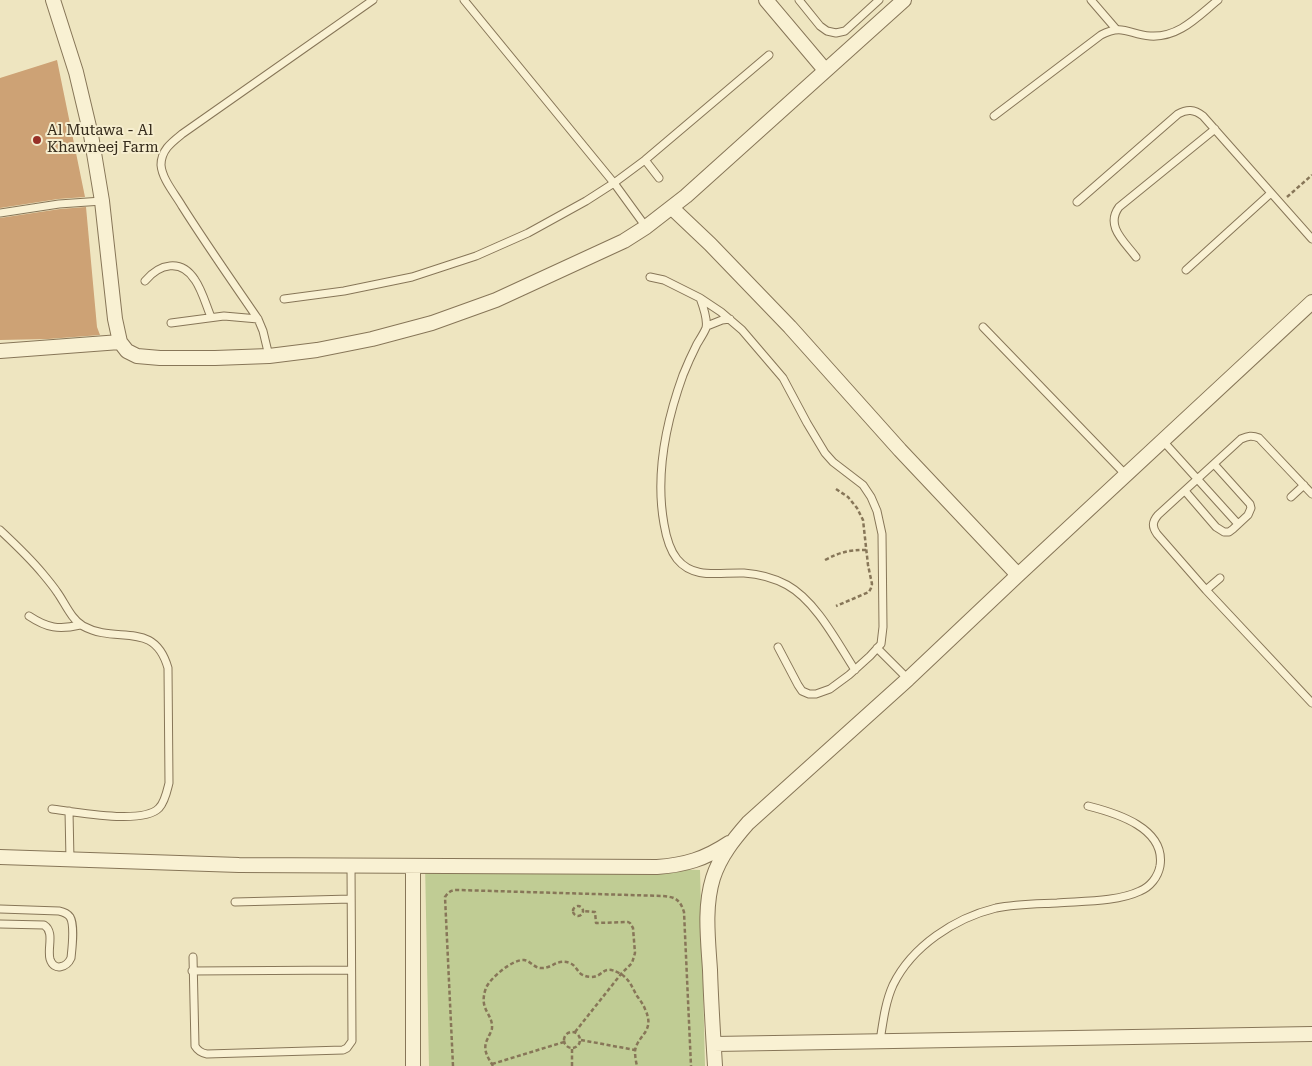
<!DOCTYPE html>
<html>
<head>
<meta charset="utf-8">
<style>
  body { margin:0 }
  canvas { display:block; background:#eee5c0 }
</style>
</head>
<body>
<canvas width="1312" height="1066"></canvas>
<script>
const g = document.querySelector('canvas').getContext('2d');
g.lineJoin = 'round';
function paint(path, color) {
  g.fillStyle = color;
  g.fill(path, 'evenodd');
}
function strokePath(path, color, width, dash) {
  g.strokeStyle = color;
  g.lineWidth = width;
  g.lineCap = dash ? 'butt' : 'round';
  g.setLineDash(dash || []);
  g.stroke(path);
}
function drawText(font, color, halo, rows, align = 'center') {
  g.font = font + ' "Roboto Serif",serif';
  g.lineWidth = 4;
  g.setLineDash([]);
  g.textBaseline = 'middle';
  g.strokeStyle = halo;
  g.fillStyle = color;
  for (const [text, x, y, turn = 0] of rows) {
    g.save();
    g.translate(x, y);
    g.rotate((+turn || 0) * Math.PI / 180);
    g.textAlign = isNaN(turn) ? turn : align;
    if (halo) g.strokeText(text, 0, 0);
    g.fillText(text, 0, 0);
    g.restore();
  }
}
paint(new Path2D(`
  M 425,863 L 700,870 L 705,1066 L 429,1066 Z`), '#c0cc94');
paint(new Path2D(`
  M 57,60 L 85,197 L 58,199 L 0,208 L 0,78 Z
  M 86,207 L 97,327 L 100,335 L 48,339 L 0,340 L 0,218 L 60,209 Z`), '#cda275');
const lane = new Path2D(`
  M 464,0 L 614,183 L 646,227
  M 799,0 L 820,26 L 827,31 L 836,33 L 845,31 L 879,0
  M 1091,0 L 1116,29
  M 994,116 L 1101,35 C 1123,23 1130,35 1150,36 C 1179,38 1198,16 1218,0
  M 645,160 L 659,178
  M 1077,202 L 1178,114 C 1187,109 1194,109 1203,116 L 1312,239
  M 0,213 L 59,204 L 102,201
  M 1136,257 C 1124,241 1105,226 1119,207 L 1215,129
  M 1186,270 L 1271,193
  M 650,277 L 664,280 L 700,298 L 721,312 L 742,330 L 783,378 L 807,423 L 825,453 L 833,462 L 863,485 L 871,497 L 877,511 L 882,534 L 883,627 L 881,644 L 870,656 L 849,675 L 830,689 L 816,694 L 809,694 L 802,691 L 798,685 L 778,647
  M 145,281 C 159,264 181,258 195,280 C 202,290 206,305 211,317
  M 700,298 C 703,306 708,319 706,328 C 704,333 700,339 697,344 C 692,354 687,365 683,375 C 666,422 655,474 664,524 C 666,536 669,549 677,559 C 694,580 720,572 744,573 C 759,574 774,578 787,585 C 816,601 837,642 855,670
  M 284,299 L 344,291 L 412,277 L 476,256 L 528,233 L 586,201 L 614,183 L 645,160 L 769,55
  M 171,323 L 224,316 L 258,319
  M 707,326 L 722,320 L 730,319
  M 983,327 L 1126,475
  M 269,356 L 263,331 L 258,319 C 232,281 206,244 182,206 C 175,194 162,179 161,165 C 161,150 172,142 182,134 L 373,0
  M 1163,441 L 1238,524
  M 1185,491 L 1216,527 L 1224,532 L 1229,532 L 1233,529 L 1248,515 L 1251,508 L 1250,504 L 1214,464
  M 1312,494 L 1259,438 C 1252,435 1248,436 1241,439 L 1158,515 C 1152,522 1152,527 1157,534 L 1206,590 L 1312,703
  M 1291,497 L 1304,485
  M 0,530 C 15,544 30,558 43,574 C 48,580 53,586 57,592 C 65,603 71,619 83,626 C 117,645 154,619 168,668 L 169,783 C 167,791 165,802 159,808 C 143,825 75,812 52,809
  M 1206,590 L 1220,578
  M 29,616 C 47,628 59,630 80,625
  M 877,648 L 908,679
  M 69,811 L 70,860
  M 235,902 L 351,899
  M 0,909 L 59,911 C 64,912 67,913 70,917 C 75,925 72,948 71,958 C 67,967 54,972 50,959 C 47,948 55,932 44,925 L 0,924
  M 193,957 L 195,1046 C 198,1051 201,1053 207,1054 L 343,1050 L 347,1048 L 352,1041 L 351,865
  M 192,971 L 351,970
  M 880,1041 C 883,1022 885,1003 893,985 C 912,946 955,918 996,908 C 1016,904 1037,904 1057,903 C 1082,901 1117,902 1140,891 C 1150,887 1158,877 1160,866 C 1166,828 1116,813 1088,806`);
const street = new Path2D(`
  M 53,0 L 76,72 L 91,135 L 102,201 L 115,319 L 120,342 L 127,351 L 137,356 L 160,358 L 215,358 L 269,356 L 317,350 L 372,339 L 432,323 L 496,300 L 624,241 L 646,227 L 686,196 L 904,0
  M 766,0 L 825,70
  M 672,208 L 710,244 L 790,327 L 900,450 L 1018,575
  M 0,351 L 120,342
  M 0,857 L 239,865 L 657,867 C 685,865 705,859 729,843
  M 714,1044 L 1312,1034
  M 413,1066 L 413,866
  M 715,1066 C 713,1034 711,1002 710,970 C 708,939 704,907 713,878 C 720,856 734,839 748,823 L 908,679 L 1018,575 L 1312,302`);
strokePath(lane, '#877658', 9);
strokePath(street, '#877658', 16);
strokePath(new Path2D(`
  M 1287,197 L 1312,175
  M 836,489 L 848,497 L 857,508 L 863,520 L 868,565 L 872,584 L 871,588 L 869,592 L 836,606
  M 825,560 C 840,552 849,550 866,550
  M573 911a5 5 0 1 1 10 0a5 5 0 1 1-10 0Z
  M564 1040a8 8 0 1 1 16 0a8 8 0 1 1-16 0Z
  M 575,1032 L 621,974 L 632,963 L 635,953 L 633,928 L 630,923 L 628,922 L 596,923 L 595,912 L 583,911
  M 581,1040 L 635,1050
  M 572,1049 L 572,1066
  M 492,1064 L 564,1042
  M 453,1066 L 445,897 C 449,891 452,890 458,890 L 663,896 C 676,897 680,900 684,912 L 691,1066
  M 493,1066 C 487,1056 482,1049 488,1038 C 489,1035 492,1031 492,1028 C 493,1013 478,1010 486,988 C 490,978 513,959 524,960 C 531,961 534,968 541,968 C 552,969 557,958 570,963 C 579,967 576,976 591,977 C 604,977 602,964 619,973 C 629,978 632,987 637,996 C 640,1000 643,1004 645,1009 C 656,1032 637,1035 635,1051 C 635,1056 636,1062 637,1066`), '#877658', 2.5, [4, 2.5]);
strokePath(lane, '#f9f1d3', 7);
strokePath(street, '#f9f1d3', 14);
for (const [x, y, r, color] of [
  [37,140,5,"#973127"]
]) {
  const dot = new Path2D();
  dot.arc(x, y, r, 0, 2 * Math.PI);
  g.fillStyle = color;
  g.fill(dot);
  strokePath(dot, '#f6eecf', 2);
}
drawText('15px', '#362c1c', '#f6eecf', [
  ["Al Mutawa - Al",47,131],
  ["Khawneej Farm",47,148]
], 'left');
</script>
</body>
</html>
